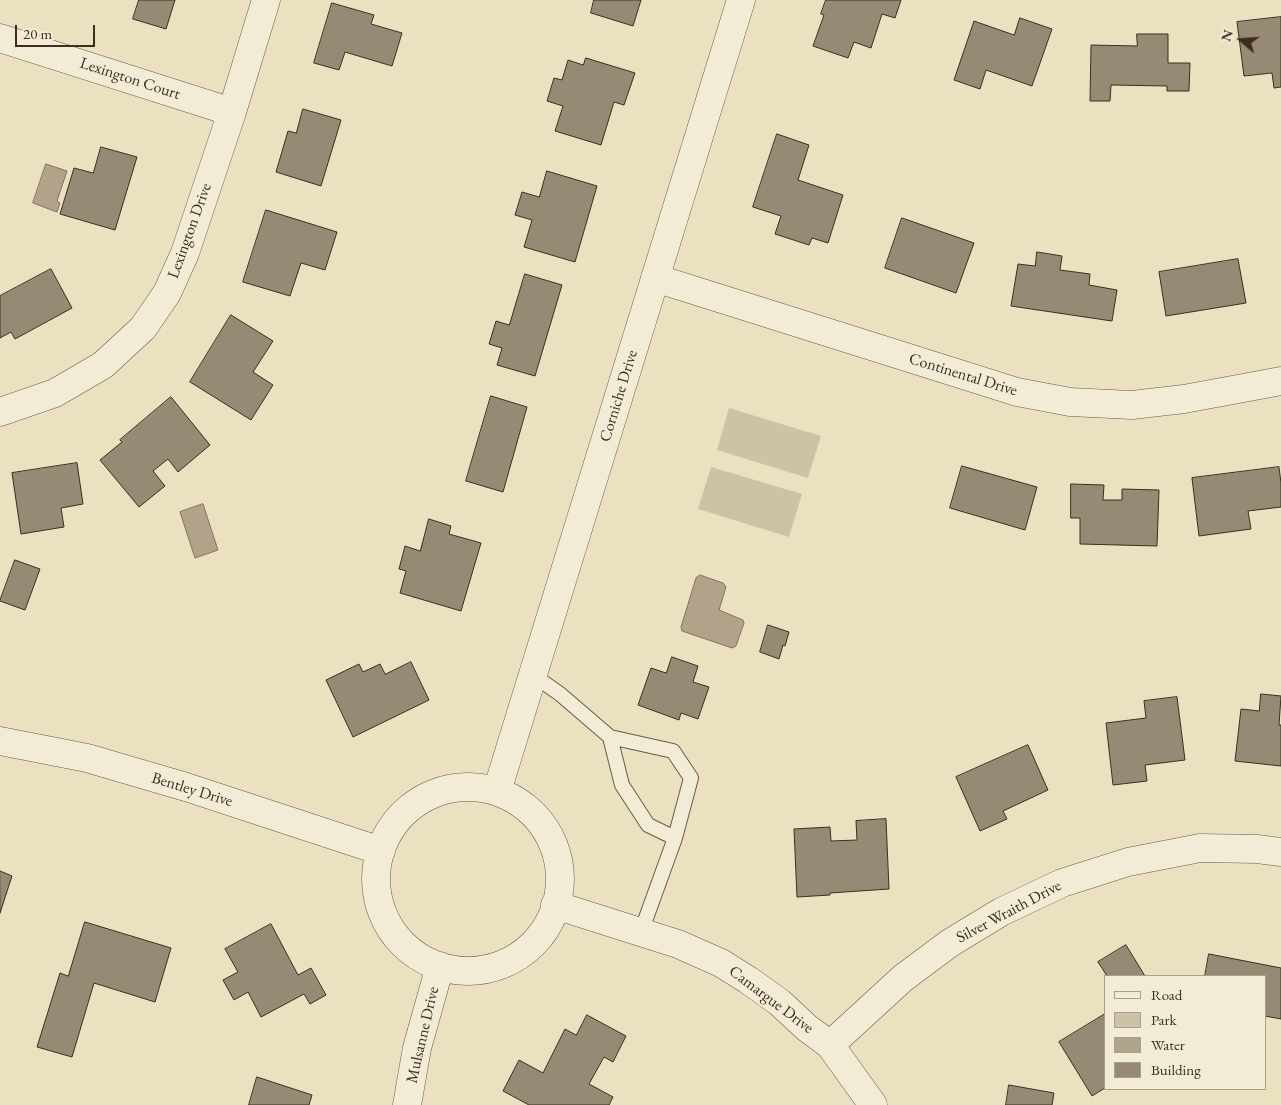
<!DOCTYPE html>
<html>
<head>
<meta charset="utf-8">
<style>
  body { margin:0 }
  #map { position:relative; width:1281px; height:1105px; overflow:hidden; background:#ebe1c0; font-family:"EB Garamond",serif }
  canvas { display:block }
  .legend { position:absolute; left:1104px; top:975px; width:162px; height:115px; box-sizing:border-box; background:#f2ecd6; border:1px solid #aa9f8e; margin:0; padding:6px 9px; list-style:none; font-size:15px; color:#3d2c21 }
  .legend li { display:flex; align-items:center; gap:10px; height:25px }
  .legend b { width:25px; border:1px solid #aa9f8e }
  .north { position:absolute; left:1216px; top:15px; width:50px; height:50px; -webkit-text-stroke:4px #f2ecd6; paint-order:stroke; rotate:288deg; font-size:14px; font-weight:700; line-height:20px; text-align:center; color:#3d2c21 }
  .north::after { content:''; display:block; margin:auto; width:18px; height:22px; background:#3d2c21; clip-path:polygon(50% 0,100% 100%,50% 72%,0 100%) }
  .scale { position:absolute; left:15px; top:25px; width:80px; height:22px; box-sizing:border-box; border:2px solid #3d2c21; border-top:0; padding-left:6px; font-size:15px; line-height:18px; white-space:nowrap; color:#3d2c21; -webkit-text-stroke:4px #f2ecd6; paint-order:stroke }
</style>
</head>
<body>
<div id="map">
<canvas width="1281" height="1105"></canvas>
<ul class="legend">
<li><b style="height:6px;background:#f2ecd6"></b>Road</li>
<li><b style="height:14px;background:#cdc2a5"></b>Park</li>
<li><b style="height:14px;background:#b0a38a"></b>Water</li>
<li><b style="height:14px;background:#978a74"></b>Building</li>
</ul>
<div class="north">N</div>
<div class="scale">20 m</div>
</div>
<script>
const g = document.querySelector('canvas').getContext('2d');
g.lineJoin = 'round';
function paint(path, color) {
  g.fillStyle = color;
  g.fill(path, 'evenodd');
}
function strokePath(path, color, width, dash) {
  g.strokeStyle = color;
  g.lineWidth = width;
  g.lineCap = dash ? 'butt' : 'round';
  g.setLineDash(dash || []);
  g.stroke(path);
}
function drawText(font, color, halo, rows, align = 'center') {
  g.font = font + ' "EB Garamond",serif';
  g.lineWidth = 4.5;
  g.setLineDash([]);
  g.textBaseline = 'middle';
  g.strokeStyle = halo;
  g.fillStyle = color;
  for (const [text, x, y, turn = 0] of rows) {
    g.save();
    g.translate(x, y);
    g.rotate((+turn || 0) * Math.PI / 180);
    g.textAlign = isNaN(turn) ? turn : align;
    if (halo) g.strokeText(text, 0, 0);
    g.fillText(text, 0, 0);
    g.restore();
  }
}
paint(new Path2D(`
  M 729,408 L 821,436 L 808,478 L 717,450 Z
  M 711,467 L 802,494 L 789,537 L 698,509 Z`), '#cdc2a5');
const water = new Path2D(`
  M 46,164 L 67,171 L 57,201 L 60,203 L 57,212 L 33,203 Z
  M 203,504 L 218,550 L 195,558 L 180,512 Z
  M 700,575 L 723,583 L 726,587 L 719,610 L 743,620 L 744,623 L 736,646 L 732,648 L 682,631 L 681,627 L 696,578 Z`);
paint(water, '#b0a38a');
strokePath(water, '#827360', 1);
const building = new Path2D(`
  M 139,0 L 175,0 L 166,29 L 133,19 Z
  M 594,0 L 641,0 L 633,26 L 591,13 Z
  M 826,0 L 901,0 L 895,18 L 882,14 L 871,48 L 854,42 L 848,58 L 813,46 L 824,15 L 821,14 Z
  M 332,3 L 374,15 L 371,24 L 402,33 L 392,66 L 345,52 L 339,70 L 314,63 Z
  M 1281,17 L 1281,87 L 1274,88 L 1272,73 L 1244,76 L 1237,22 Z
  M 1020,18 L 1052,29 L 1032,86 L 986,70 L 980,89 L 954,80 L 974,21 L 1014,35 Z
  M 1137,34 L 1168,34 L 1168,63 L 1190,63 L 1189,91 L 1167,91 L 1167,86 L 1111,85 L 1110,101 L 1090,101 L 1091,45 L 1137,46 Z
  M 586,58 L 635,73 L 624,105 L 614,102 L 601,145 L 555,131 L 563,106 L 547,101 L 554,78 L 562,80 L 568,60 L 583,65 Z
  M 303,109 L 341,120 L 321,186 L 276,172 L 288,131 L 296,133 Z
  M 777,134 L 809,145 L 798,180 L 843,195 L 828,243 L 812,238 L 809,245 L 775,234 L 781,216 L 753,207 Z
  M 101,147 L 137,157 L 115,230 L 60,214 L 74,168 L 93,173 Z
  M 547,171 L 597,186 L 575,262 L 524,247 L 532,220 L 515,215 L 522,192 L 539,197 Z
  M 266,210 L 337,232 L 325,270 L 301,263 L 290,296 L 243,282 Z
  M 902,218 L 974,243 L 956,293 L 885,268 Z
  M 1037,252 L 1062,256 L 1060,270 L 1090,274 L 1089,285 L 1117,290 L 1112,321 L 1011,306 L 1018,264 L 1035,266 Z
  M 1238,259 L 1246,303 L 1166,316 L 1159,272 Z
  M 51,269 L 72,308 L 15,339 L 11,332 L 0,338 L 0,296 Z
  M 525,274 L 562,285 L 535,376 L 497,365 L 502,348 L 489,344 L 496,321 L 509,325 Z
  M 231,315 L 273,341 L 253,372 L 273,385 L 251,420 L 190,382 Z
  M 491,396 L 527,407 L 503,492 L 466,481 Z
  M 171,397 L 210,445 L 178,472 L 168,459 L 153,471 L 165,486 L 139,507 L 100,460 L 122,442 L 120,440 Z
  M 77,463 L 83,504 L 61,508 L 64,527 L 21,534 L 12,473 Z
  M 962,466 L 1037,487 L 1025,530 L 950,508 Z
  M 1279,467 L 1281,483 L 1281,507 L 1248,511 L 1251,529 L 1199,536 L 1192,478 Z
  M 1071,484 L 1104,485 L 1103,500 L 1122,500 L 1122,489 L 1159,490 L 1157,546 L 1080,544 L 1080,518 L 1071,518 Z
  M 429,519 L 451,526 L 449,534 L 481,543 L 461,611 L 400,593 L 406,571 L 399,569 L 405,546 L 420,551 Z
  M 15,560 L 40,569 L 25,610 L 0,601 Z
  M 768,625 L 789,632 L 785,646 L 783,645 L 779,659 L 760,652 Z
  M 672,657 L 698,666 L 693,682 L 709,687 L 698,719 L 681,713 L 679,720 L 638,705 L 651,668 L 666,673 Z
  M 411,662 L 429,700 L 353,737 L 326,680 L 359,664 L 363,672 L 380,664 L 385,674 Z
  M 1261,694 L 1281,696 L 1279,725 L 1281,725 L 1281,766 L 1235,761 L 1241,709 L 1259,711 Z
  M 1177,697 L 1185,760 L 1145,765 L 1147,781 L 1113,785 L 1106,723 L 1146,718 L 1144,701 Z
  M 1028,745 L 1048,790 L 1003,811 L 1007,819 L 980,831 L 956,777 Z
  M 886,819 L 889,889 L 830,893 L 830,895 L 797,897 L 794,829 L 830,827 L 831,841 L 857,840 L 856,821 Z
  M 0,871 L 12,876 L 0,913 Z
  M 85,922 L 171,948 L 155,1002 L 94,983 L 72,1057 L 37,1047 L 60,973 L 68,976 Z
  M 271,924 L 298,975 L 311,968 L 326,995 L 310,1004 L 304,994 L 261,1017 L 248,992 L 234,1000 L 223,980 L 238,972 L 225,949 Z
  M 1126,945 L 1145,976 L 1107,976 L 1098,962 Z
  M 1209,954 L 1281,968 L 1281,1019 L 1265,1016 L 1265,976 L 1205,976 Z
  M 1105,1014 L 1105,1088 L 1092,1096 L 1059,1042 Z
  M 587,1015 L 626,1036 L 613,1062 L 604,1057 L 589,1084 L 613,1097 L 609,1105 L 529,1105 L 503,1091 L 519,1060 L 543,1073 L 565,1029 L 576,1035 Z
  M 257,1077 L 312,1095 L 309,1105 L 249,1105 Z
  M 1009,1085 L 1054,1093 L 1052,1105 L 1006,1105 Z`);
paint(building, '#978a74');
strokePath(building, '#3d2c21', 1);
const service = new Path2D(`
  M 533,675 L 560,694 L 610,737 L 673,751 L 691,778 L 675,838 L 641,932
  M 610,737 L 622,785 L 648,825 L 675,838`);
const minor = new Path2D(`
  M 0,38 L 232,112
  M 655,278 L 1017,392 L 1070,402 L 1132,405 L 1184,399 L 1281,381
  M 0,412 L 55,393 L 103,365 L 143,328 L 167,293 L 185,253 L 232,112 L 266,0
  M 0,741 L 87,758 L 186,787 L 381,851
  M376 879a92 92 0 1 1 184 0a92 92 0 1 1-184 0Z
  M 497,791 L 741,0
  M 555,905 L 678,944 L 721,963 L 748,980 L 779,1002 L 807,1028 L 830,1045 L 873,1105
  M 830,1045 L 903,978 L 950,943 L 1001,912 L 1062,883 L 1128,862 L 1200,848 L 1257,849 L 1281,852
  M 407,1105 L 417,1048 L 440,966`);
strokePath(service, '#685949', 16);
strokePath(minor, '#685949', 29);
strokePath(service, '#f2ecd6', 14);
strokePath(minor, '#f2ecd6', 28);
drawText('16px', '#3d2c21', '#f2ecd6', [
  ["Lexington Court",130,79,18],
  ["Lexington Drive",190,231,-70],
  ["Continental Drive",963,375,17],
  ["Corniche Drive",619,396,-73],
  ["Bentley Drive",192,790,17],
  ["Silver Wraith Drive",1009,912,-28],
  ["Camargue Drive",771,1000,37],
  ["Mulsanne Drive",423,1035,-77]
]);
</script>
</body>
</html>
